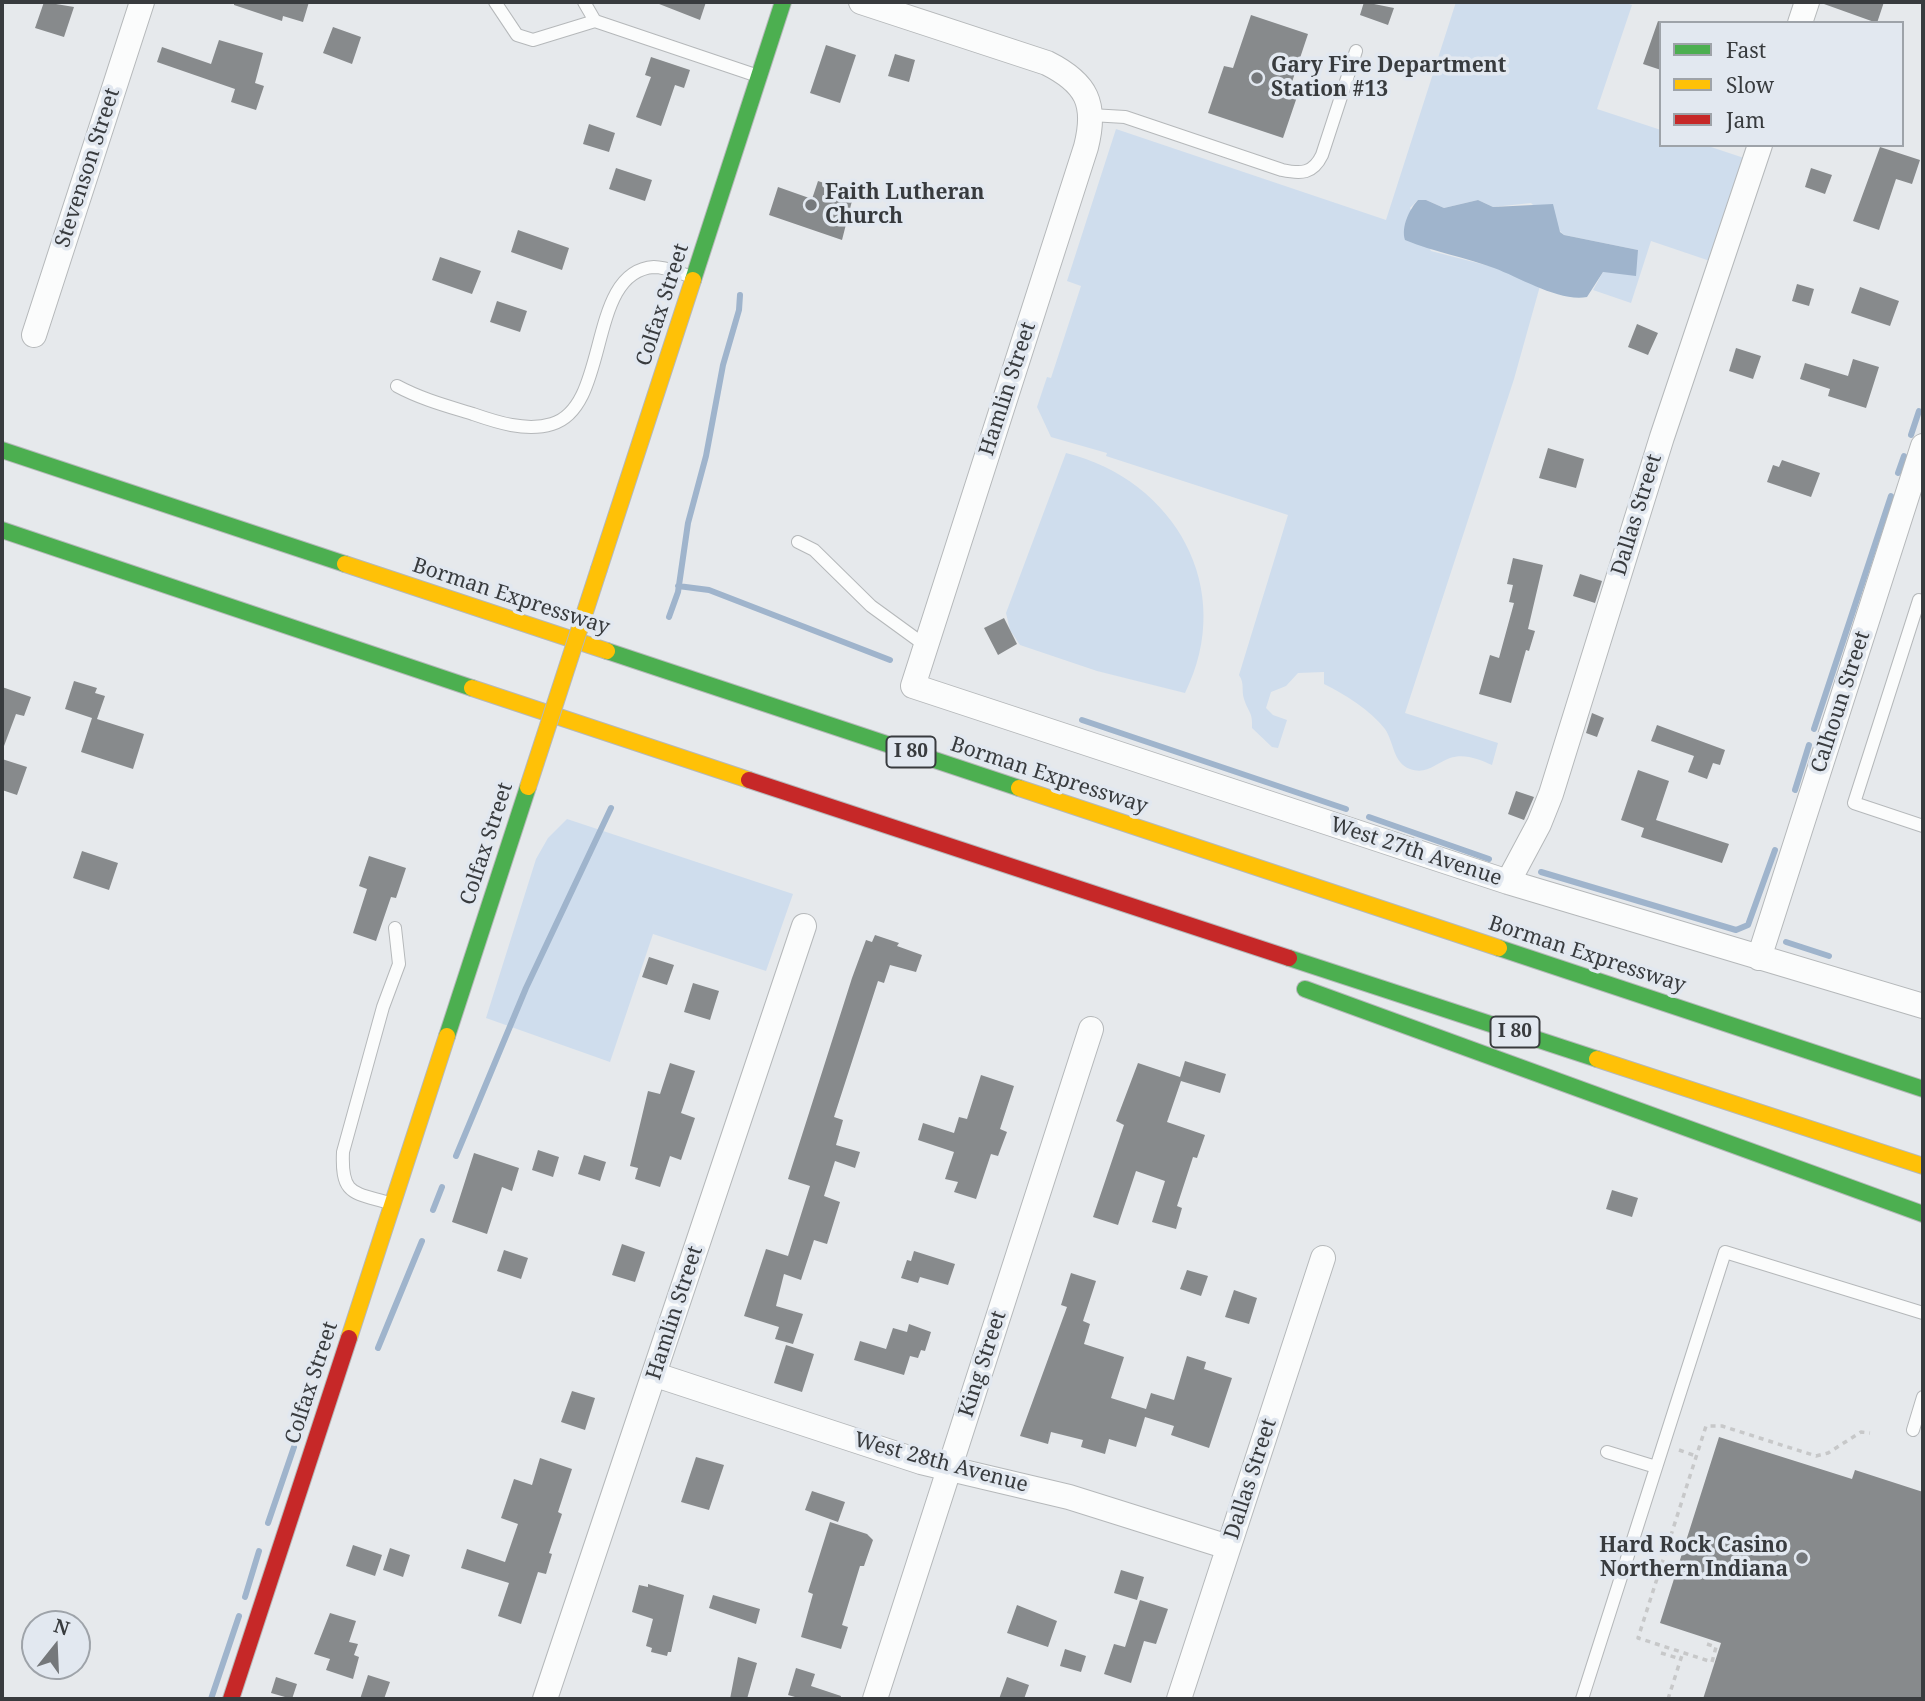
<!DOCTYPE html>
<html>
<head>
<meta charset="utf-8">
<style>
  body { margin:0 }
  #map { position:relative; width:1925px; height:1701px; overflow:hidden; background:#e6e9ec; font-family:"Noto Serif",serif }
  canvas { display:block }
  .frame { position:absolute; inset:0; border:4px solid #383b3e; pointer-events:none }
  .legend { position:absolute; left:1659px; top:21px; width:245px; height:126px; box-sizing:border-box; background:#e2e8f0; border:2px solid #9ea3a9; margin:0; padding:9px 12px; list-style:none; font-size:21px; color:#383b3e }
  .legend li { display:flex; align-items:center; gap:14px; height:35px }
  .legend b { width:35px; border:2px solid #9ea3a9 }
  .north { position:absolute; left:21px; top:1610px; width:70px; height:70px; box-sizing:border-box; background:#e2e8f0; border:2px solid #9ea3a9; border-radius:50%; rotate:18deg; font-size:19px; font-weight:700; line-height:28px; text-align:center; color:#383b3e }
  .north::after { content:''; display:block; margin:auto; width:24px; height:32px; background:#75787b; clip-path:polygon(50% 0,100% 100%,50% 72%,0 100%) }
</style>
</head>
<body>
<div id="map">
<canvas width="1925" height="1701"></canvas>
<div class="frame"></div>
<ul class="legend">
<li><b style="height:9px;background:#4caf50"></b>Fast</li>
<li><b style="height:9px;background:#ffc107"></b>Slow</li>
<li><b style="height:9px;background:#c62828"></b>Jam</li>
</ul>
<div class="north">N</div>
</div>
<script>
const g = document.querySelector('canvas').getContext('2d');
g.lineJoin = 'round';
function paint(path, color) {
  g.fillStyle = color;
  g.fill(path, 'evenodd');
}
function strokePath(path, color, width, dash) {
  g.strokeStyle = color;
  g.lineWidth = width;
  g.lineCap = dash ? 'butt' : 'round';
  g.setLineDash(dash || []);
  g.stroke(path);
}
function drawText(font, color, halo, rows, align = 'center') {
  g.font = font + ' "Noto Serif",serif';
  g.lineWidth = 7;
  g.setLineDash([]);
  g.textBaseline = 'middle';
  g.strokeStyle = halo;
  g.fillStyle = color;
  for (const [text, x, y, turn = 0] of rows) {
    g.save();
    g.translate(x, y);
    g.rotate((+turn || 0) * Math.PI / 180);
    g.textAlign = isNaN(turn) ? turn : align;
    if (halo) g.strokeText(text, 0, 0);
    g.fillText(text, 0, 0);
    g.restore();
  }
}
paint(new Path2D(`
  M 1456,2 L 1623,2 L 1632,5 L 1597,109 L 1661,130 L 1661,145 L 1705,145 L 1747,159 L 1713,262 L 1651,241 L 1631,303 L 1593,290 L 1603,272 L 1624,273 L 1638,250 L 1564,235 L 1531,203 L 1493,207 L 1478,200 L 1444,208 L 1426,200 L 1418,200 L 1410,208 L 1431,251 L 1493,267 L 1540,286 L 1514,379 L 1405,713 L 1498,743 L 1492,765 C 1479,759 1464,753 1450,758 C 1436,763 1427,775 1410,769 C 1393,763 1394,742 1385,729 C 1370,710 1346,695 1324,684 L 1324,672 L 1298,673 L 1286,686 L 1271,692 L 1266,708 L 1273,715 L 1287,720 L 1278,748 L 1272,747 L 1252,728 C 1253,712 1248,712 1244,699 C 1241,689 1245,684 1239,675 L 1288,515 L 1106,456 L 1107,453 L 1051,437 L 1037,407 L 1047,377 L 1051,378 L 1081,286 L 1067,281 L 1116,129 L 1386,220 Z
  M 1066,453 C 1175,480 1237,589 1185,693 L 1097,671 L 1020,645 L 1010,630 L 1006,613 Z
  M 567,819 L 793,894 L 766,971 L 653,934 L 610,1062 L 486,1018 L 536,859 L 548,838 Z`), '#cfdded');
paint(new Path2D(`
  M 1418,200 L 1426,200 L 1444,208 L 1478,200 L 1493,207 L 1553,204 L 1560,232 L 1564,235 L 1638,250 L 1636,276 L 1603,272 L 1587,297 C 1559,302 1521,278 1494,268 C 1465,257 1434,252 1405,240 C 1401,227 1409,210 1418,200 Z`), '#9fb4cc');
strokePath(new Path2D(`
  M 1911,435 L 1919,411
  M 1898,473 L 1904,456
  M 678,586 L 709,590 L 890,660
  M 669,617 L 678,592 L 688,523 L 706,456 L 723,365 L 739,310 L 740,295
  M 1082,720 L 1346,809
  M 1814,729 L 1891,496
  M 1795,790 L 1809,745
  M 1369,817 L 1489,859
  M 1541,872 L 1736,930 L 1748,925 L 1775,850
  M 1786,942 L 1829,956
  M 456,1156 L 526,988 L 611,808
  M 433,1210 L 442,1187
  M 378,1348 L 422,1241
  M 303,1420 L 312,1390
  M 268,1523 L 294,1447
  M 245,1597 L 259,1551
  M 211,1699 L 239,1616`), '#9fb4cc', 6);
paint(new Path2D(`
  M 44,2 L 74,7 L 64,37 L 35,28 Z
  M 234,2 L 309,2 L 303,22 L 283,16 L 282,21 L 234,5 Z
  M 654,2 L 706,2 L 700,20 Z
  M 1364,2 L 1394,8 L 1388,25 L 1360,15 Z
  M 1824,2 L 1884,2 L 1877,23 L 1824,4 Z
  M 1251,15 L 1308,34 L 1290,88 L 1299,91 L 1283,138 L 1208,113 L 1224,66 L 1233,68 Z
  M 1658,21 L 1661,22 L 1661,70 L 1643,64 Z
  M 333,27 L 361,37 L 352,64 L 323,53 Z
  M 219,40 L 263,53 L 255,83 L 264,86 L 256,110 L 231,102 L 235,89 L 157,62 L 162,47 L 211,64 Z
  M 826,45 L 856,55 L 840,103 L 810,93 Z
  M 895,54 L 915,60 L 909,82 L 888,76 Z
  M 651,57 L 690,70 L 684,88 L 675,85 L 661,126 L 636,117 L 651,77 L 645,75 Z
  M 589,124 L 615,133 L 609,152 L 583,144 Z
  M 1880,147 L 1920,160 L 1912,184 L 1896,179 L 1879,230 L 1853,221 Z
  M 616,168 L 652,180 L 645,201 L 609,189 Z
  M 1811,168 L 1832,175 L 1825,194 L 1805,187 Z
  M 818,181 L 854,193 L 842,240 L 769,215 L 778,187 L 812,199 Z
  M 518,230 L 569,248 L 562,270 L 511,252 Z
  M 440,257 L 481,271 L 472,294 L 432,280 Z
  M 1797,284 L 1814,289 L 1809,306 L 1792,301 Z
  M 1860,287 L 1899,301 L 1890,326 L 1851,313 Z
  M 497,301 L 527,311 L 520,332 L 490,322 Z
  M 1637,324 L 1658,333 L 1648,355 L 1628,347 Z
  M 1736,348 L 1761,356 L 1753,379 L 1729,371 Z
  M 1853,359 L 1879,367 L 1866,408 L 1828,396 L 1830,389 L 1800,379 L 1805,363 L 1848,376 Z
  M 1548,448 L 1584,459 L 1576,488 L 1539,478 Z
  M 1782,460 L 1820,473 L 1811,497 L 1767,482 L 1773,465 L 1779,467 Z
  M 1513,558 L 1543,565 L 1528,629 L 1535,631 L 1529,651 L 1526,650 L 1511,703 L 1479,694 L 1490,655 L 1499,658 L 1514,603 L 1509,602 L 1513,585 L 1507,584 Z
  M 1580,574 L 1602,581 L 1595,603 L 1573,596 Z
  M 1004,618 L 1017,644 L 998,655 L 984,628 Z
  M 74,681 L 97,688 L 95,693 L 105,696 L 97,719 L 144,734 L 133,769 L 81,752 L 92,718 L 65,709 Z
  M 2,687 L 31,697 L 24,716 L 16,714 L 4,746 L 2,746 Z
  M 1592,713 L 1604,718 L 1597,737 L 1586,733 Z
  M 1657,725 L 1725,750 L 1720,765 L 1713,763 L 1707,779 L 1688,772 L 1694,756 L 1651,741 Z
  M 2,759 L 27,767 L 17,795 L 2,790 Z
  M 1638,770 L 1669,781 L 1656,820 L 1729,844 L 1722,863 L 1641,837 L 1644,828 L 1621,820 Z
  M 1516,791 L 1534,797 L 1524,820 L 1508,814 Z
  M 82,851 L 118,863 L 109,890 L 73,878 Z
  M 369,856 L 406,868 L 396,898 L 391,897 L 376,941 L 353,933 L 367,889 L 359,886 Z
  M 875,935 L 899,943 L 897,946 L 922,955 L 916,972 L 890,965 L 884,983 L 878,981 L 834,1117 L 843,1120 L 836,1145 L 860,1152 L 855,1168 L 835,1161 L 824,1196 L 840,1202 L 827,1244 L 814,1240 L 801,1280 L 784,1274 L 776,1306 L 803,1314 L 793,1344 L 775,1339 L 779,1327 L 744,1316 L 766,1249 L 788,1256 L 810,1186 L 788,1179 L 852,978 L 866,940 L 872,942 Z
  M 649,957 L 674,965 L 667,985 L 642,977 Z
  M 693,983 L 719,991 L 710,1020 L 684,1012 Z
  M 1185,1061 L 1226,1074 L 1220,1093 L 1181,1081 L 1167,1122 L 1205,1135 L 1197,1158 L 1193,1157 L 1177,1206 L 1182,1208 L 1176,1229 L 1152,1222 L 1165,1181 L 1136,1171 L 1118,1225 L 1093,1217 L 1124,1125 L 1116,1121 L 1138,1063 L 1180,1077 Z
  M 670,1063 L 695,1071 L 681,1113 L 695,1118 L 681,1160 L 670,1156 L 660,1187 L 635,1179 L 638,1168 L 630,1166 L 648,1091 L 660,1094 Z
  M 981,1075 L 1014,1086 L 1000,1129 L 1007,1132 L 998,1156 L 991,1154 L 976,1199 L 954,1192 L 958,1182 L 945,1179 L 954,1152 L 918,1140 L 923,1123 L 954,1133 L 959,1117 L 967,1119 Z
  M 538,1150 L 559,1157 L 553,1177 L 532,1170 Z
  M 474,1153 L 519,1168 L 512,1191 L 502,1187 L 487,1234 L 452,1222 Z
  M 584,1155 L 606,1162 L 600,1181 L 578,1174 Z
  M 1612,1190 L 1638,1198 L 1632,1217 L 1606,1209 Z
  M 622,1244 L 645,1252 L 635,1282 L 612,1275 Z
  M 504,1250 L 528,1258 L 521,1279 L 497,1271 Z
  M 914,1251 L 955,1264 L 948,1285 L 920,1277 L 918,1283 L 901,1278 L 907,1260 L 911,1261 Z
  M 1187,1270 L 1208,1276 L 1201,1296 L 1180,1289 Z
  M 1071,1273 L 1096,1281 L 1083,1321 L 1090,1324 L 1084,1344 L 1124,1357 L 1111,1398 L 1146,1409 L 1151,1393 L 1174,1400 L 1187,1356 L 1206,1362 L 1204,1369 L 1232,1378 L 1209,1448 L 1171,1435 L 1174,1426 L 1145,1417 L 1136,1447 L 1109,1439 L 1105,1454 L 1081,1447 L 1083,1440 L 1051,1432 L 1048,1444 L 1020,1436 L 1067,1307 L 1061,1305 Z
  M 1234,1290 L 1257,1298 L 1249,1324 L 1225,1317 Z
  M 909,1324 L 931,1332 L 925,1351 L 921,1350 L 918,1358 L 910,1356 L 904,1375 L 854,1360 L 860,1341 L 886,1349 L 893,1328 L 907,1332 Z
  M 786,1345 L 814,1354 L 802,1392 L 774,1383 Z
  M 572,1391 L 595,1398 L 585,1430 L 561,1422 Z
  M 1719,1437 L 1852,1479 L 1855,1470 L 1923,1492 L 1923,1699 L 1703,1699 L 1721,1643 L 1660,1623 Z
  M 696,1457 L 724,1465 L 709,1510 L 681,1502 Z
  M 540,1458 L 572,1469 L 558,1512 L 562,1514 L 549,1553 L 552,1554 L 546,1574 L 538,1572 L 521,1624 L 498,1616 L 509,1583 L 461,1568 L 467,1549 L 505,1562 L 518,1524 L 501,1518 L 514,1479 L 532,1485 Z
  M 812,1491 L 845,1502 L 838,1522 L 805,1510 Z
  M 830,1522 L 867,1534 L 873,1540 L 864,1566 L 860,1566 L 842,1625 L 848,1627 L 841,1649 L 801,1637 L 813,1594 L 808,1592 Z
  M 353,1545 L 382,1555 L 375,1576 L 346,1566 Z
  M 390,1548 L 410,1555 L 403,1577 L 383,1570 Z
  M 1121,1570 L 1144,1577 L 1137,1600 L 1114,1593 Z
  M 648,1584 L 684,1595 L 671,1652 L 668,1652 L 667,1656 L 651,1652 L 652,1648 L 646,1646 L 653,1619 L 632,1612 L 639,1585 L 648,1587 Z
  M 713,1595 L 760,1609 L 756,1624 L 709,1608 Z
  M 1140,1600 L 1168,1609 L 1156,1644 L 1144,1641 L 1131,1683 L 1104,1674 L 1114,1644 L 1125,1647 Z
  M 1017,1605 L 1057,1621 L 1048,1647 L 1007,1633 Z
  M 330,1613 L 356,1621 L 349,1642 L 358,1644 L 354,1655 L 359,1657 L 353,1679 L 326,1670 L 330,1659 L 314,1654 Z
  M 1065,1649 L 1086,1656 L 1081,1672 L 1060,1666 Z
  M 738,1657 L 757,1663 L 747,1699 L 730,1699 Z
  M 796,1668 L 815,1674 L 811,1686 L 841,1696 L 840,1699 L 802,1699 L 788,1695 Z
  M 368,1675 L 390,1682 L 384,1699 L 360,1699 Z
  M 276,1677 L 297,1684 L 292,1699 L 271,1693 Z
  M 1007,1677 L 1029,1685 L 1024,1699 L 999,1699 Z`), '#878a8c');
const lane = new Path2D(`
  M 495,2 L 517,35 L 533,40 L 595,21 L 758,76
  M 584,2 L 595,21
  M 1091,115 L 1125,117 L 1282,170 C 1301,174 1313,174 1322,155 L 1356,51
  M 397,386 C 421,399 447,406 473,414 C 496,422 526,432 552,424 C 611,407 586,271 654,267 C 666,267 679,273 690,276
  M 798,542 L 814,550 L 871,606 L 926,646
  M 1923,602 L 1919,600 L 1854,803 L 1923,826
  M 392,1204 C 354,1192 341,1197 343,1152 L 383,1007 L 399,964 L 395,928
  M 1913,1430 L 1923,1397
  M 1607,1452 L 1656,1467
  M 1582,1699 L 1725,1252 L 1923,1313`);
const street = new Path2D(`
  M 861,2 L 1047,63 C 1087,83 1097,104 1086,147 L 913,686 L 1508,882 L 1923,1006
  M 1800,23 L 1807,2
  M 34,335 L 142,2
  M 1508,882 L 1539,824 L 1551,794 L 1662,437 L 1760,145
  M 1759,958 L 1923,446
  M 656,1375 L 921,1462 L 1069,1497 L 1228,1547
  M 545,1699 L 804,926
  M 875,1699 L 1091,1029
  M 1179,1699 L 1323,1258`);
const fast = new Path2D(`
  M 693,280 L 783,2
  M 2,450 L 345,564
  M 2,530 L 472,688
  M 607,651 L 1019,788
  M 1499,948 L 1923,1089
  M 1289,958 L 1597,1059
  M 1305,989 L 1923,1214
  M 447,1036 L 528,787`);
const slow = new Path2D(`
  M 345,564 L 607,651
  M 599,569 L 693,280
  M 472,688 L 749,780
  M 1019,788 L 1499,948
  M 1597,1059 L 1923,1166
  M 349,1338 L 447,1036`);
const jam = new Path2D(`
  M 749,780 L 1289,958
  M 231,1699 L 349,1338`);
strokePath(lane, '#b5b8ba', 14);
strokePath(street, '#b5b8ba', 26);
strokePath(fast, '#b5b8ba', 18);
strokePath(slow, '#b5b8ba', 18);
strokePath(jam, '#b5b8ba', 18);
strokePath(new Path2D(`
  M 1679,1450 L 1696,1456
  M 1707,1644 L 1716,1647 L 1712,1662 L 1638,1638 L 1706,1426 L 1722,1426 L 1816,1456 L 1828,1453 L 1861,1432 L 1870,1433
  M 1661,1653 L 1681,1659
  M 1668,1699 L 1683,1652`), '#c7c8c9', 3.5, [5, 5]);
strokePath(lane, '#fbfcfc', 12);
strokePath(street, '#fbfcfc', 24);
strokePath(fast, '#4caf50', 16);
strokePath(slow, '#ffc107', 16);
strokePath(jam, '#c62828', 16);
const slowBridge = new Path2D(`
  M 528,787 L 599,569`);
strokePath(slowBridge, '#b5b8ba', 18, []);
strokePath(slowBridge, '#ffc107', 16);
for (const [x, y, r, color] of [
  [1257,78,7,"#75787b"],
  [811,205,7,"#75787b"],
  [1802,1558,7,"#75787b"]
]) {
  const dot = new Path2D();
  dot.arc(x, y, r, 0, 2 * Math.PI);
  g.fillStyle = color;
  g.fill(dot);
  strokePath(dot, '#e2e8f0', 2.5);
}
for (const [x, y, w] of [
  [911,752,49],
  [1515,1032,49]
]) {
  const box = new Path2D();
  box.roundRect(x - w / 2, y - 15.5, w, 31, 5);
  g.fillStyle = '#e2e8f0';
  g.fill(box);
  strokePath(box, '#383b3e', 2);
}
drawText('bold 19px', '#383b3e', null, [
  ["I 80",911,752],
  ["I 80",1515,1032]
]);
drawText('bold 21px', '#383b3e', '#e2e8f0', [
  ["Gary Fire Department",1271,66],
  ["Station #13",1271,90],
  ["Faith Lutheran",825,193],
  ["Church",825,217],
  ["Hard Rock Casino",1788,1546,"right"],
  ["Northern Indiana",1788,1570,"right"]
], 'left');
drawText('21px', '#383b3e', '#e2e8f0', [
  ["Stevenson Street",88,168,-72],
  ["Colfax Street",663,305,-72],
  ["Hamlin Street",1008,389,-72],
  ["Dallas Street",1637,515,-73],
  ["Borman Expressway",511,597,18],
  ["Calhoun Street",1841,702,-72],
  ["Borman Expressway",1049,776,18],
  ["Colfax Street",487,844,-72],
  ["West 27th Avenue",1416,852,18],
  ["Borman Expressway",1587,955,18],
  ["Hamlin Street",675,1313,-72],
  ["King Street",983,1364,-72],
  ["Colfax Street",312,1383,-72],
  ["West 28th Avenue",941,1463,15],
  ["Dallas Street",1251,1479,-72]
]);
</script>
</body>
</html>
